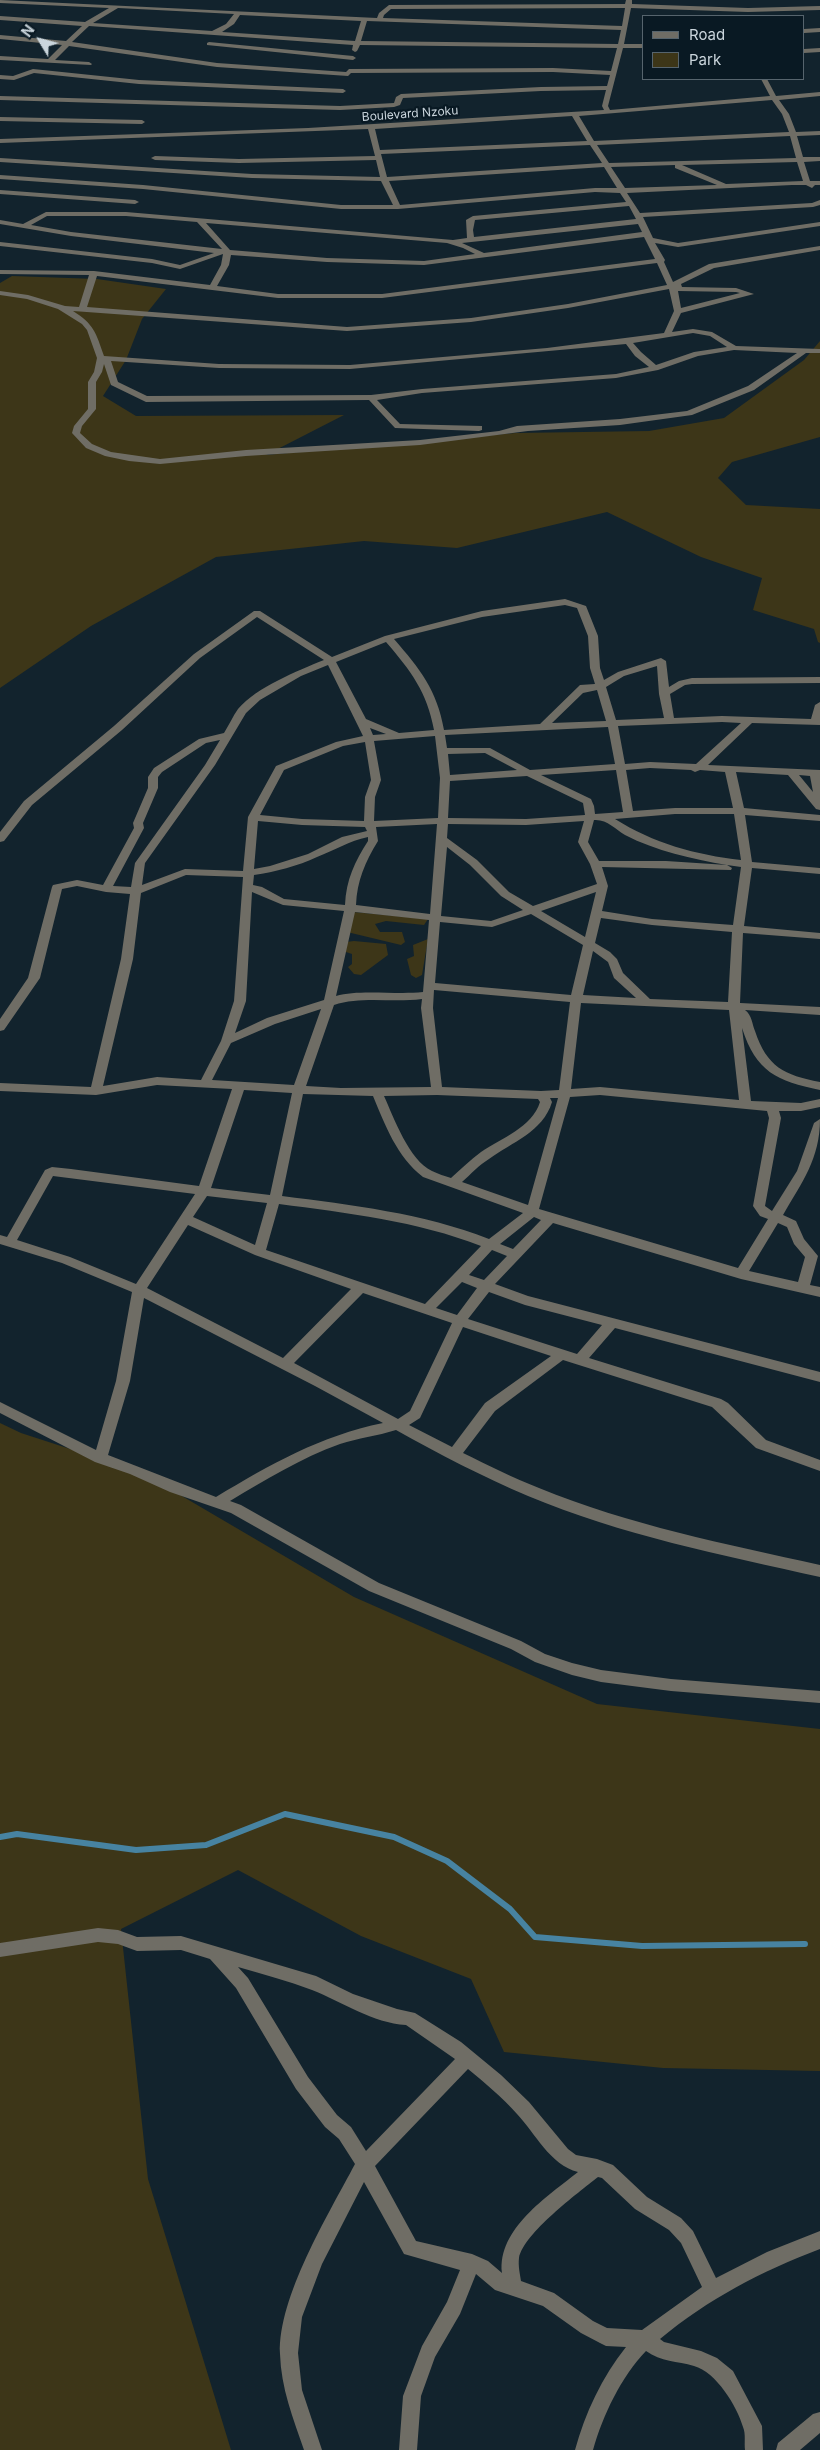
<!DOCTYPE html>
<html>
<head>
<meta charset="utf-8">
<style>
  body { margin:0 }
  #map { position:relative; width:820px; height:2450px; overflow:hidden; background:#12232d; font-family:Inter,sans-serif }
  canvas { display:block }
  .legend { position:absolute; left:642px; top:15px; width:162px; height:65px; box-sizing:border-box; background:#091923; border:1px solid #56646d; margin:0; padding:6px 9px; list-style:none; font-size:15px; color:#cad5dc }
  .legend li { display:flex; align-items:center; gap:10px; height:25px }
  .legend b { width:25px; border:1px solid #56646d }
  .north { position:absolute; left:15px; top:15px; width:50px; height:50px; -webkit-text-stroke:4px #091923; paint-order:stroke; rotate:307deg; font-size:14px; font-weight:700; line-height:20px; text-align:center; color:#cad5dc }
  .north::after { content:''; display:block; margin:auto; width:18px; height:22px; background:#cad5dc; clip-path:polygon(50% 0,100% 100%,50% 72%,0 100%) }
</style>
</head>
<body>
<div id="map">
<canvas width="820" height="2450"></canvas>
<ul class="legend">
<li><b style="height:6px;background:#6f6d65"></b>Road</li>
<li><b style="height:14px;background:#3d3618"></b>Park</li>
</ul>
<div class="north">N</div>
</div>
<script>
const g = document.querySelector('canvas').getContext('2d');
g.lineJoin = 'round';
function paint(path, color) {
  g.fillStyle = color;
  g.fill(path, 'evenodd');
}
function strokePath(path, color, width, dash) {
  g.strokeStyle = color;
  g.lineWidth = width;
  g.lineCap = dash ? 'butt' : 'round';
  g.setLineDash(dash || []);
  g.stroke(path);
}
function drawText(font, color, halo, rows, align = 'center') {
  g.font = font + ' Inter,sans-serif';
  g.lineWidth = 4.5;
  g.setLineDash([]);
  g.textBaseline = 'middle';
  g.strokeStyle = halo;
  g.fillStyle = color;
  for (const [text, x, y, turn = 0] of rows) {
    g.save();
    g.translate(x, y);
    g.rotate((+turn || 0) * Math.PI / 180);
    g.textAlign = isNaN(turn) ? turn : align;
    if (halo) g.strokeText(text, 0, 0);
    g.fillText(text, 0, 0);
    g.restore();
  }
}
paint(new Path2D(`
  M 12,276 L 97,279 L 166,289 L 142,319 L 126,360 L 103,396 L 136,416 L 344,415 L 266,455 L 516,433 L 649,431 L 724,418 L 804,360 L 820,341 L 820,437 L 732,462 L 718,478 L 746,505 L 820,509 L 820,643 L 818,642 L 814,629 L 753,610 L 762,578 L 701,557 L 607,512 L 457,548 L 364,541 L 216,557 L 91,626 L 0,688 L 0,283 Z
  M 353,912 L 428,919 L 424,925 L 386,921 L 375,924 L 380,932 L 402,932 L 405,942 L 401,945 L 347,932 Z
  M 428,939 L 422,975 L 416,978 L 411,975 L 407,959 L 414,956 L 413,945 Z
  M 354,941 L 386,944 L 388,955 L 361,975 L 354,974 L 348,967 L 352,964 L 352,954 L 343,951 L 346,942 Z
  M 0,1423 L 21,1433 L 141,1472 L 354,1597 L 597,1704 L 820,1729 L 820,2071 L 663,2068 L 504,2052 L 471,1979 L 361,1936 L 238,1870 L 121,1929 L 148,2179 L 231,2450 L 0,2450 Z`), '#3d3618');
strokePath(new Path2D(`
  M 0,1837 L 17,1834 L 136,1850 L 206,1845 L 285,1814 L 394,1837 L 447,1861 L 510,1909 L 535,1937 L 642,1946 L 805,1944`), '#4783a1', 6);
paint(new Path2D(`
  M 0,0 L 377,18 L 379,13 L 389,5 L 625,4 L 626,0 L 632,0 L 632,4 L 748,8 L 820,6 L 820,10 L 748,12 L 631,8 L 624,44 L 644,44 L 644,48 L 623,48 L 608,106 L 610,110 L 770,96 L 761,79 L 767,79 L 776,96 L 820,92 L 820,96 L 779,100 L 789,114 L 796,132 L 820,131 L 820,135 L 797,136 L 803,157 L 820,157 L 820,161 L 804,162 L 810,181 L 820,181 L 820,185 L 815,185 L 812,188 L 806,185 L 792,185 L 627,193 L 640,213 L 812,203 L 820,200 L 820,205 L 813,207 L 643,217 L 653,238 L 678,243 L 820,222 L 820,226 L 678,247 L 655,243 L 665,260 L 664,262 L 673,282 L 709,264 L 820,246 L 820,250 L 714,268 L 681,284 L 682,287 L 736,288 L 754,294 L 681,313 L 672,332 L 693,329 L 712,332 L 736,346 L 820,349 L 820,353 L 806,353 L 754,390 L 692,415 L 620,425 L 528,431 L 420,445 L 246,456 L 160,464 L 129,461 L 105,456 L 86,448 L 72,433 L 74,426 L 88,409 L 88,382 L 94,372 L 97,358 L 87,330 L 82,324 L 58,309 L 27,299 L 0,295 L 0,291 L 28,295 L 65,306 L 79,307 L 89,275 L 0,274 L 0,270 L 94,271 L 210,285 L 221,265 L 223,254 L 180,269 L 152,263 L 0,246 L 0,242 L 152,259 L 180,265 L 214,253 L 71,236 L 0,224 L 0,220 L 23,224 L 46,212 L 126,212 L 453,240 L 467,238 L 466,220 L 473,216 L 626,202 L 620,193 L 595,192 L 398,209 L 341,209 L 143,189 L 0,179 L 0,175 L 143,185 L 341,205 L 393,205 L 381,181 L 252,178 L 0,162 L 0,158 L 252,174 L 380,177 L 376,160 L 239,163 L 155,160 L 151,158 L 155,156 L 239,159 L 375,156 L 368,129 L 0,143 L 0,139 L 308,128 L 604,110 L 602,106 L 606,90 L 541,91 L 403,98 L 400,105 L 394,107 L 340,110 L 0,100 L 0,96 L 340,106 L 394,103 L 396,97 L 401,94 L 541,87 L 607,86 L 610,75 L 553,72 L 351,73 L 348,76 L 217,67 L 69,46 L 55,60 L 89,62 L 92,64 L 91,65 L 0,60 L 0,56 L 48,59 L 62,45 L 0,39 L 0,35 L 66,41 L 82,26 L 0,20 L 0,16 L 85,22 L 109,8 L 0,3 ZM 118,8 L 234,14 L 226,24 L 212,31 L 93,23 ZM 625,8 L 622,26 L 383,18 L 384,15 L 391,9 ZM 240,15 L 361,21 L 355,41 L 222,32 L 234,24 ZM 367,21 L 621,30 L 618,44 L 361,41 ZM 89,26 L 353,45 L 352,50 L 355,52 L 357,51 L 360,45 L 617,48 L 611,71 L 553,68 L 349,69 L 346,72 L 217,63 L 72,42 ZM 772,100 L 782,114 L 789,132 L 594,141 L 579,116 ZM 572,116 L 587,141 L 380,150 L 375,129 ZM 790,136 L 796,158 L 609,163 L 597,145 ZM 590,145 L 602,163 L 387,177 L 381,154 ZM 797,162 L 803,181 L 726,184 L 682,165 ZM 675,165 L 675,168 L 717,185 L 625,188 L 611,167 ZM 604,167 L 617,188 L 595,188 L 400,205 L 389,181 ZM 629,206 L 636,219 L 474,237 L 473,230 L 475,220 ZM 47,216 L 126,216 L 197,222 L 222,249 L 71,232 L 31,225 ZM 206,223 L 447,243 L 463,248 L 475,254 L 424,261 L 327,258 L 230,250 ZM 638,224 L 642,232 L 484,253 L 462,243 ZM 644,237 L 655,259 L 382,294 L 278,294 L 217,286 L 229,265 L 231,255 L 327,262 L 424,265 ZM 657,263 L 667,285 L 568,304 L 471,318 L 347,327 L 87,307 L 97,276 L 278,298 L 382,298 ZM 669,289 L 674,311 L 664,333 L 547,348 L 350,365 L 219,364 L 104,356 C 96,333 94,324 73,311 L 347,331 L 471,322 L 568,308 ZM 678,291 L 736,292 L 740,293 L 681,308 ZM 693,333 L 710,336 L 727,347 L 694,352 L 656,365 L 641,352 L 633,343 ZM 626,344 L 635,356 L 649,367 L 616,374 L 422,389 L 371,395 L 147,396 L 118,382 L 111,361 L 219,368 L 350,369 ZM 734,350 L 797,353 L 748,386 L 687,411 L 620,419 L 517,426 L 499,431 L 420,440 L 246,450 L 160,459 L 111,452 L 92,444 L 80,433 L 82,426 L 96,409 L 96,382 L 102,372 L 104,364 L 111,385 L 146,402 L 369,400 L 395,428 L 479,431 L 482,430 L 482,426 L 400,424 L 377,400 L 422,393 L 616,378 L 658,370 L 698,356 Z
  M 820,28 L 820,32 L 804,33 L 804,29 Z
  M 209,42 L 353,56 L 356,58 L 353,60 L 207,45 L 207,43 Z
  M 820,48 L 820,52 L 804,53 L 804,49 Z
  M 33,69 L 139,80 L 343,89 L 346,91 L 343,93 L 139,84 L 34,73 L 14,80 L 0,79 L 0,75 L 13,76 Z
  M 0,117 L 142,120 L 145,122 L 142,124 L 0,121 Z
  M 0,190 L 135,200 L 139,202 L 135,204 L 0,194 Z
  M 565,599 L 586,606 L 598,636 L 600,668 L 604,680 L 618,672 L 661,658 L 666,661 L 669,687 L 679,681 L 692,678 L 820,677 L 820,683 L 692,684 L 685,685 L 670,694 L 674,718 L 722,716 L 811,719 L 815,705 L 820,702 L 820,725 L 752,723 L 708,765 L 820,770 L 820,810 L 816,809 L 788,775 L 736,772 L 744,808 L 820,815 L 820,821 L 745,815 L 752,862 L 820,868 L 820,874 L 752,868 L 744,926 L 820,933 L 820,939 L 743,933 L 740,1003 L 820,1007 L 820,1015 L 745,1010 C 752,1015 752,1024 755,1031 C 767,1067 784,1075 820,1082 L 820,1090 C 777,1081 756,1072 742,1028 L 751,1101 L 801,1103 L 820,1099 L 820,1107 L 801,1111 L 779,1111 L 781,1118 L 765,1206 L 772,1211 L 797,1171 L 814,1123 L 820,1119 C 820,1159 802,1182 783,1215 L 796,1221 L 804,1239 L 818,1256 L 810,1285 L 820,1287 L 820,1297 L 741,1279 L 553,1223 L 495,1284 L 528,1296 L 820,1372 L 820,1382 L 615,1328 L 589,1358 L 721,1399 L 728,1403 L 766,1440 L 820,1460 L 820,1471 L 756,1448 L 712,1407 L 563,1360 L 495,1411 L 463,1453 C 488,1465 513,1478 539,1488 C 629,1525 726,1544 820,1565 L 820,1577 C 722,1555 621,1535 528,1496 C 483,1477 439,1454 396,1430 C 377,1436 358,1438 340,1444 C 301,1458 265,1480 230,1501 L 241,1505 L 379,1583 L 521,1641 L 545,1654 L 572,1663 L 601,1670 L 671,1679 L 820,1691 L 820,1703 L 671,1691 L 601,1682 L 572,1675 L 535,1662 L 511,1649 L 369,1591 L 231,1513 L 170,1492 L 130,1474 L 95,1462 L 0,1413 L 0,1402 L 96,1450 L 116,1381 L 132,1292 L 62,1263 L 0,1244 L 0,1235 L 7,1237 L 45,1170 L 52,1167 L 71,1169 L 199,1186 L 232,1089 L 157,1085 L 96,1095 L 0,1091 L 0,1083 L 91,1087 L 121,959 L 130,894 L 106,892 L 77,886 L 62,889 L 40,978 L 4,1030 L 0,1031 L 0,1019 L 28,978 L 52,887 L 53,885 L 77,880 L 103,885 L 134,828 L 133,823 L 148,788 L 148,777 L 154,768 L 199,739 L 224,733 C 229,725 233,716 238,709 C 257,687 297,671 324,660 L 257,617 L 200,658 L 122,730 L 32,805 L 4,841 L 0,842 L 0,832 L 24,801 L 114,726 L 194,654 L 254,611 L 260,611 L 332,657 L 385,636 L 482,611 ZM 565,605 L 577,608 L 588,636 L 590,668 L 595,684 L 580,685 L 540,724 L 444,730 C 437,690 420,669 394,639 L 482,617 ZM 386,642 C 411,671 427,692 434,730 L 399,733 L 366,719 L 336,662 ZM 328,665 L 363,736 L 336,742 L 276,766 L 248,817 L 243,871 L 185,869 L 142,885 L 145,863 L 215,765 L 246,713 L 260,700 L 301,676 ZM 657,666 L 659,694 L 664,718 L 616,720 L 606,687 L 624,676 ZM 597,690 L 606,721 L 552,723 L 583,693 ZM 722,722 L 741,723 L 696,764 L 650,762 L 625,764 L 618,726 ZM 608,727 L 615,764 L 530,770 L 490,748 L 447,748 L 445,735 ZM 370,728 L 386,734 L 373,735 ZM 435,736 L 440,778 L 438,818 L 374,821 L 375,797 L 381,780 L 374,741 ZM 220,740 L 205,765 L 135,863 L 131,887 L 113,886 L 144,828 L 143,823 L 158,788 L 158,777 L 162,772 L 206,743 ZM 365,742 L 371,780 L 365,797 L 364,821 L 302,819 L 260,815 L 284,770 L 343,746 ZM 485,753 L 517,770 L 450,775 L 448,754 ZM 650,768 L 691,770 L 695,772 L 700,770 L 725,772 L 733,808 L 675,808 L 633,811 L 626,770 ZM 616,770 L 623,812 L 595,814 L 594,806 L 591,799 L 541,775 ZM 799,775 L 810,776 L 813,792 ZM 527,776 L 583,803 L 585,815 L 526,819 L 448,818 L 450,781 ZM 675,814 L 734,814 L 741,860 C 696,855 653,843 615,819 ZM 594,820 C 607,819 615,829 625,835 C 656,851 692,859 727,865 L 666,861 L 599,861 L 588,842 ZM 258,821 L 302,825 L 365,827 L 367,831 L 342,837 L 308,854 L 270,866 L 254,869 ZM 584,821 L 578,842 L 590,864 L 597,884 L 533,906 L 509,892 L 477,860 L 447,838 L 448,824 L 526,825 ZM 437,824 L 430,914 L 356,905 C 357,881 365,862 378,841 L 376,827 ZM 368,837 L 368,841 C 355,861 346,880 345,905 L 284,899 L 262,887 L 253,885 L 254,875 C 275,872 298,866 317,857 C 335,850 349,841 368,837 ZM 447,847 L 470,865 L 501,896 L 523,910 L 491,921 L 441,916 ZM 727,865 L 741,867 L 733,925 L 652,919 L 602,911 L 608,886 L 602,867 L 731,870 L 732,868 ZM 186,875 L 243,877 L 234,1001 L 221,1041 L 201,1080 L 157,1077 L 103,1086 L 133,959 L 141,893 ZM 252,892 L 283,905 L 344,911 L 324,1000 L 267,1018 L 235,1033 L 246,1001 ZM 596,892 L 585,937 L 541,911 ZM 355,912 L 429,920 L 423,992 C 396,995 359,989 336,996 ZM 531,914 L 583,945 L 571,995 L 435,983 L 440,922 L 492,927 ZM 601,918 L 652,925 L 732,932 L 728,1002 L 650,999 L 623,973 L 617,959 L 610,952 L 595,943 ZM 593,951 L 608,962 L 614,978 L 636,998 L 583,995 ZM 434,990 L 570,1002 L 559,1090 L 541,1091 L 442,1087 L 433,1008 ZM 422,999 L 421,1008 L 431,1087 L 341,1088 L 306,1086 L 334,1005 C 361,996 393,1003 422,999 ZM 581,1003 L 729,1010 L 739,1100 L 600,1087 L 571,1089 ZM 321,1009 L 294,1085 L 212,1080 L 231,1043 L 275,1024 ZM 244,1090 L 292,1093 L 270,1195 L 211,1188 ZM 303,1094 L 373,1096 C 385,1125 397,1157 423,1177 L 523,1213 L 489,1239 C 423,1213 351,1205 282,1196 ZM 437,1095 L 538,1099 L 540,1102 C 532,1128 501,1138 481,1152 C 470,1160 461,1169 451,1178 C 445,1176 438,1174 432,1171 C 409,1160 394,1118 384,1096 ZM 600,1095 L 767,1111 L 769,1118 L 753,1206 L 760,1216 L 768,1219 L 738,1268 L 539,1209 L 570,1097 ZM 550,1098 L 558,1098 L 528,1205 L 462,1182 C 471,1174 479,1165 489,1159 C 512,1142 543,1132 552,1102 ZM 53,1176 L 195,1194 L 136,1284 L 70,1257 L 17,1240 ZM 207,1196 L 267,1203 L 255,1245 L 193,1217 ZM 279,1204 C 347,1213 417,1221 481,1246 L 425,1304 L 266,1250 ZM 534,1217 L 541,1220 L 513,1249 L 500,1244 ZM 778,1223 L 787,1227 L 794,1244 L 805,1257 L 798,1282 L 749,1271 ZM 188,1225 L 255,1255 L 351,1289 L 283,1358 L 147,1288 ZM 492,1250 L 507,1256 L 484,1280 L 469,1275 ZM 462,1282 L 477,1288 L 457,1315 L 436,1308 ZM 489,1292 L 525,1305 L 602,1325 L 577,1354 L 468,1319 ZM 363,1293 L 452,1323 L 410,1411 L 398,1419 L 294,1363 ZM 144,1298 L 315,1386 L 383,1423 C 320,1436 271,1464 216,1497 L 108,1455 L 130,1381 ZM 463,1327 L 551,1356 L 485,1403 L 452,1447 L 409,1425 L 420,1418 Z
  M 98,1928 L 118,1930 L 137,1937 L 181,1936 L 316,1976 L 353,1994 L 397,2009 L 415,2013 L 461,2042 L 501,2075 L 529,2102 L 568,2149 L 576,2155 L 597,2159 L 613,2165 L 647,2197 L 681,2218 L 693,2231 L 716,2278 L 767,2252 L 820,2231 L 820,2249 C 762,2271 708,2299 660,2339 L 664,2342 L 701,2351 L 717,2358 L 733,2371 L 762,2426 L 763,2450 L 745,2450 C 744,2443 746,2434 743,2427 C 737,2406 716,2372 694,2366 C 677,2361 661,2362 646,2351 C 621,2377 603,2415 593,2450 L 575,2450 C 585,2413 602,2377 626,2347 L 606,2346 L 600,2343 L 581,2333 L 543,2306 L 495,2290 L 476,2274 L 460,2314 L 435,2357 L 421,2396 L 417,2450 L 399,2450 L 403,2396 L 422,2346 L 447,2302 L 460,2270 L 404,2254 L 364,2182 L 322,2264 L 302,2317 L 298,2353 L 302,2390 L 322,2450 L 304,2450 C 293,2418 281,2388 280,2354 C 278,2297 328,2215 355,2164 L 339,2139 L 325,2127 L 296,2089 L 236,1988 L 210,1959 L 181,1950 L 137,1951 L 118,1944 L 98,1942 L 0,1957 L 0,1943 ZM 238,1967 C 262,1974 288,1981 312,1990 C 342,2002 373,2023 406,2025 L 455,2059 L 366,2151 L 351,2127 L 337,2115 L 308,2077 L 248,1978 ZM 468,2069 C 485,2083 502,2097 517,2114 C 535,2133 550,2165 578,2172 C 548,2196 497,2229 502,2273 L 488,2261 L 472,2254 L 416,2241 L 375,2166 ZM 598,2177 L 602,2178 L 635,2209 L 669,2230 L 681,2243 L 702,2287 L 642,2330 L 607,2328 L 593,2321 L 554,2293 L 521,2281 C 520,2274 518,2266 519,2258 C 524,2233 578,2193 598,2177 Z
  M 820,2412 L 820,2433 L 800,2450 L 776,2450 L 778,2443 L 813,2414 Z`), '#6f6d65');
drawText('12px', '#cad5dc', '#091923', [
  ["Boulevard Nzoku",410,114,-4]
]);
</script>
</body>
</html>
